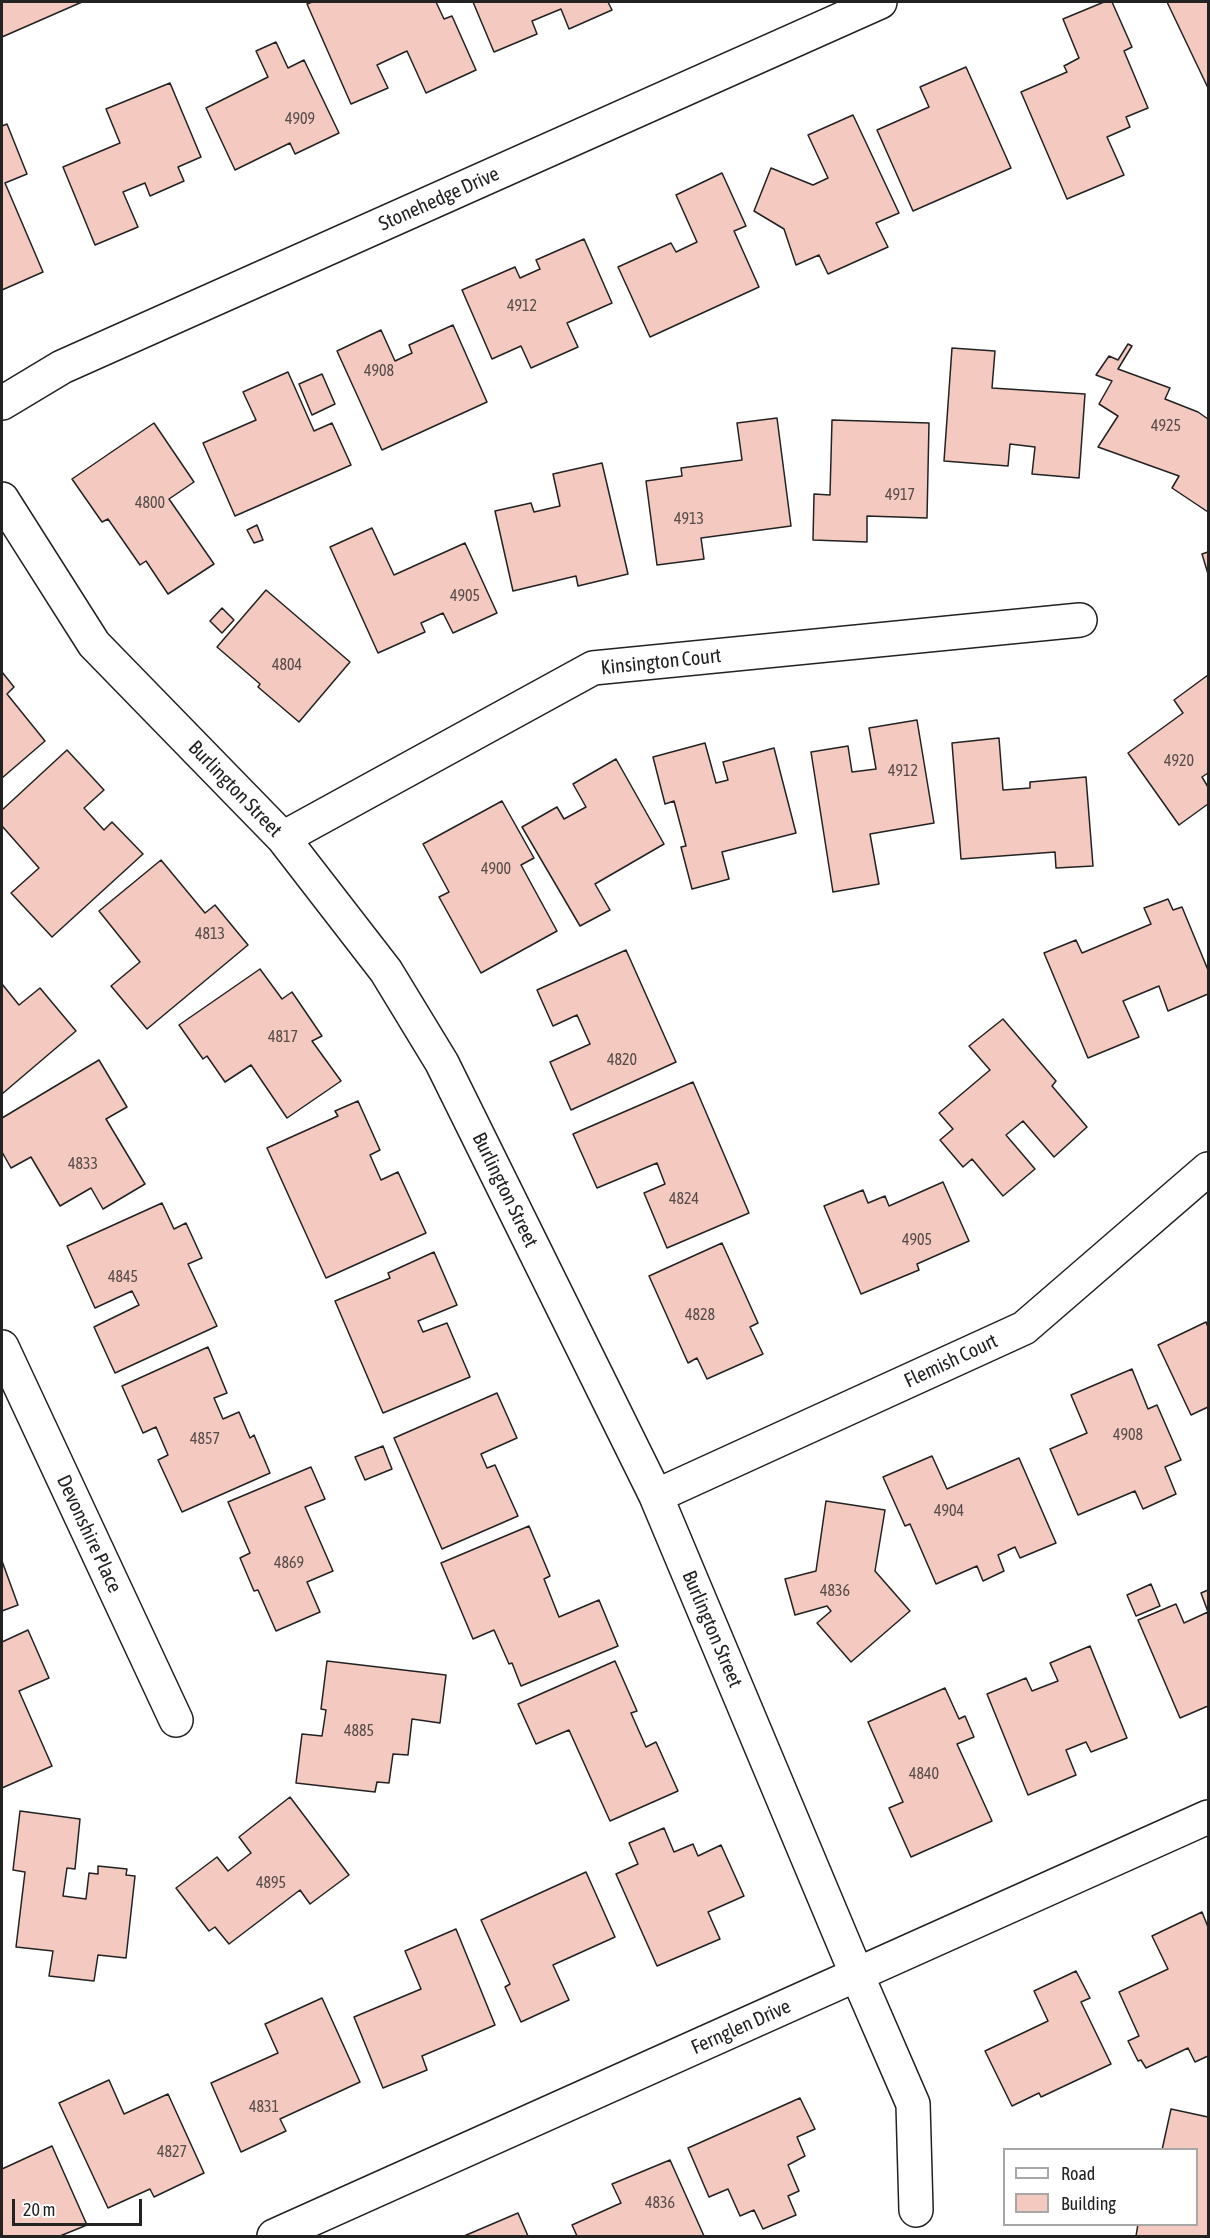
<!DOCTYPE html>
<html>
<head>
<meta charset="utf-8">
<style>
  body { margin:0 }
  #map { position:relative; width:1210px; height:2238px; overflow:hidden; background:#fff; font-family:"Asap Condensed",sans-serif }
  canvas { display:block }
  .frame { position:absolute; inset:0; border:3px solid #222; pointer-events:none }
  .legend { position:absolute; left:1003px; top:2148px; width:195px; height:78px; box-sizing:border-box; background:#fff; border:2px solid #a7a7a7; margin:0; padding:8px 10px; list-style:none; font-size:18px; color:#222 }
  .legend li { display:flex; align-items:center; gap:12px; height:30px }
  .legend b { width:30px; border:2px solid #a7a7a7 }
  .scale { position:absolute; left:12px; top:2199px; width:130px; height:27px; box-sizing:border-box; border:3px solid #222; border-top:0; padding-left:8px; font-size:18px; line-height:21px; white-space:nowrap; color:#222; -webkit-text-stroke:4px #fff; paint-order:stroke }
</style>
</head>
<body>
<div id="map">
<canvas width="1210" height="2238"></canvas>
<div class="frame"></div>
<ul class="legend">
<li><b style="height:8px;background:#fff"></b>Road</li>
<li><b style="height:16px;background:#f3c9c0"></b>Building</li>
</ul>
<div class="scale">20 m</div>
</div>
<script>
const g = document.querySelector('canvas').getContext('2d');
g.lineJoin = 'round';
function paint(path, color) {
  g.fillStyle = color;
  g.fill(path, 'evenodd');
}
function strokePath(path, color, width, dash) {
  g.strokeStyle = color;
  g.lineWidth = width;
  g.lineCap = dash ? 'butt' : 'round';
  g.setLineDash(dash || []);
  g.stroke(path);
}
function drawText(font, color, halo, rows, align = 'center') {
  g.font = font + ' "Asap Condensed",sans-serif';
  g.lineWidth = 4.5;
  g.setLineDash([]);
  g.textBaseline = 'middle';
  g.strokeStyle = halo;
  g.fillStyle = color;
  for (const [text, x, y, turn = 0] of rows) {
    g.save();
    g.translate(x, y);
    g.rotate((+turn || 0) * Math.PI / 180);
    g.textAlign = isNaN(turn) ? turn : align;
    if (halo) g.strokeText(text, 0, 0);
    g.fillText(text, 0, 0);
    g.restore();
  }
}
const building = new Path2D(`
  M 2,2 L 82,2 L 2,37 Z
  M 312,2 L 436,2 L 444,19 L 452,16 L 476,70 L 426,93 L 407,51 L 377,65 L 388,88 L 351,104 L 307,4 Z
  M 473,2 L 608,2 L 612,10 L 569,29 L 561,9 L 532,21 L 537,34 L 494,52 Z
  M 1104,2 L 1112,2 L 1132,47 L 1124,51 L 1148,108 L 1126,117 L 1130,127 L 1107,137 L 1124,175 L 1067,199 L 1021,92 L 1067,72 L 1064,66 L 1079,58 L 1063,19 Z
  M 1167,2 L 1208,2 L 1208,88 Z
  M 276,42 L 288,68 L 304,60 L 339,133 L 295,154 L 290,143 L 235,170 L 206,108 L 268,77 L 256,51 Z
  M 966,67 L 1011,168 L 913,211 L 877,130 L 929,107 L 920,87 Z
  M 170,83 L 201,157 L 178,167 L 184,181 L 150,196 L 145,183 L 123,192 L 138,227 L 95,245 L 63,167 L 120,143 L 106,109 Z
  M 853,115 L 899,213 L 876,223 L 888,247 L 828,274 L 819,255 L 796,265 L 784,229 L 754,211 L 771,168 L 813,185 L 828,178 L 808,135 Z
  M 7,124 L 27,174 L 5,183 L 43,272 L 2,290 L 2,126 Z
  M 722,173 L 746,226 L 734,231 L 759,287 L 650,337 L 618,267 L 671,243 L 676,252 L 697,242 L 676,195 Z
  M 584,239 L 612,303 L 567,323 L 578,347 L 531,368 L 521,346 L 492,359 L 462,290 L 515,267 L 520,278 L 540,269 L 536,260 Z
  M 453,325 L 487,402 L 382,450 L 337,351 L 381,330 L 395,361 L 412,353 L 409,345 Z
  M 1128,344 L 1132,346 L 1118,369 L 1170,388 L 1165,399 L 1198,412 L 1208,419 L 1208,512 L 1172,488 L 1179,476 L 1098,447 L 1118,416 L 1099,404 L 1112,381 L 1096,375 L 1109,356 L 1118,360 Z
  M 952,348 L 995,351 L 992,388 L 1085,394 L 1079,478 L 1032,474 L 1035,447 L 1010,444 L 1008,466 L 944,461 Z
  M 288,372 L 314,431 L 332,423 L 351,465 L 235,516 L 203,443 L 256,420 L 243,392 Z
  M 322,374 L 335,404 L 312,415 L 299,384 Z
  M 777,418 L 791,526 L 701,538 L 704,559 L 657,565 L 646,481 L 682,476 L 681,468 L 742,460 L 737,423 Z
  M 832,420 L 929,423 L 927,518 L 867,516 L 867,542 L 813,540 L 814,494 L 830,495 Z
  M 154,423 L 194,482 L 169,499 L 214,564 L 168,594 L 146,561 L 140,565 L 108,519 L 102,522 L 72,479 Z
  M 602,463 L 628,574 L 578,586 L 576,576 L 513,591 L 495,511 L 531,503 L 534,512 L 560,506 L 553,474 Z
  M 257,525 L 263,540 L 254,543 L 247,530 Z
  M 372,528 L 394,575 L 465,543 L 497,613 L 453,633 L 443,613 L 421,623 L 425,632 L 378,653 L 330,547 Z
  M 1208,552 L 1208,574 L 1202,554 Z
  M 266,590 L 350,662 L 299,722 L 258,687 L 260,684 L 217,647 Z
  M 222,608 L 234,620 L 222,633 L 210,621 Z
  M 2,672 L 14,687 L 7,694 L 45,741 L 2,778 Z
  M 1208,675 L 1208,773 L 1202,777 L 1208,787 L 1208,804 L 1179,825 L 1128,753 L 1183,713 L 1174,700 Z
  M 917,720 L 934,823 L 870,834 L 879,884 L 833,892 L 811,752 L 848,746 L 852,772 L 876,769 L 869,728 Z
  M 999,738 L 1003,790 L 1030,788 L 1030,782 L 1086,777 L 1093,866 L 1056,868 L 1055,852 L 961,859 L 952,743 Z
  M 705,743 L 716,783 L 728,780 L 723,762 L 774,748 L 796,833 L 722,852 L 729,879 L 692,889 L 681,847 L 686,846 L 674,801 L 665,804 L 653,757 Z
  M 67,750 L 104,790 L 84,808 L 104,830 L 112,822 L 143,854 L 52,937 L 11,893 L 39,868 L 2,826 L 2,810 Z
  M 616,759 L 664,844 L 595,884 L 610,910 L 580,926 L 522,827 L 557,807 L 564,819 L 586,807 L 573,784 Z
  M 502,801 L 534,858 L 521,865 L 557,931 L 481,973 L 439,897 L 449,892 L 423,844 Z
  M 161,860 L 205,913 L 215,905 L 248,945 L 147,1029 L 111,986 L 140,962 L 99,911 Z
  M 1168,899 L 1173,910 L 1182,907 L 1208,970 L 1208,994 L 1168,1011 L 1159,986 L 1123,1001 L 1139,1037 L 1088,1058 L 1044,953 L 1076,940 L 1082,953 L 1151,924 L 1144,908 Z
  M 626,950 L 676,1062 L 571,1110 L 550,1062 L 590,1044 L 577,1015 L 553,1026 L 537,990 Z
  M 260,969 L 282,999 L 292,992 L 322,1036 L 312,1041 L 341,1081 L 287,1118 L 251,1065 L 225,1082 L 207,1056 L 203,1059 L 179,1025 Z
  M 2,984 L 19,1005 L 40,988 L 76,1031 L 2,1094 Z
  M 1003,1019 L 1056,1081 L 1052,1086 L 1087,1127 L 1054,1157 L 1023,1121 L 1006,1135 L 1035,1169 L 1003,1196 L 972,1159 L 963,1167 L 940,1140 L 953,1129 L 939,1113 L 990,1070 L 969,1046 Z
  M 99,1060 L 127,1107 L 106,1119 L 145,1184 L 103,1209 L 91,1188 L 60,1206 L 31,1157 L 11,1168 L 2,1152 L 2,1118 Z
  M 693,1082 L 749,1213 L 667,1248 L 644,1193 L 665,1184 L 657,1163 L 597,1188 L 573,1134 Z
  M 358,1101 L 380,1150 L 370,1155 L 381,1180 L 398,1172 L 426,1233 L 326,1278 L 267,1148 L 338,1116 L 335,1111 Z
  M 943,1182 L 969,1241 L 917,1264 L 919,1270 L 861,1294 L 824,1206 L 863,1190 L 868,1203 L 885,1196 L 889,1206 Z
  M 162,1203 L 174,1229 L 186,1223 L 202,1258 L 188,1264 L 217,1326 L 115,1373 L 94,1327 L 139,1305 L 132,1291 L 95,1308 L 67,1246 Z
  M 722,1243 L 758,1323 L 750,1327 L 763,1354 L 707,1379 L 697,1358 L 688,1363 L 649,1276 Z
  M 434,1252 L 457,1305 L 418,1321 L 423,1332 L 447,1323 L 470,1377 L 383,1413 L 335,1301 L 390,1278 L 388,1273 Z
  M 1206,1322 L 1208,1327 L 1208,1407 L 1191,1415 L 1158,1345 Z
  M 208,1347 L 227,1393 L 214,1398 L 223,1419 L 239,1412 L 250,1438 L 254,1435 L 270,1473 L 182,1512 L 158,1460 L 168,1455 L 156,1427 L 143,1433 L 122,1386 Z
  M 1132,1369 L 1148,1409 L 1157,1405 L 1181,1460 L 1165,1467 L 1176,1494 L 1143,1509 L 1135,1491 L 1078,1515 L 1050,1449 L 1087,1433 L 1071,1395 Z
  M 497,1393 L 517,1438 L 481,1454 L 487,1468 L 495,1465 L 518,1516 L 442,1549 L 394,1438 Z
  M 383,1446 L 392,1469 L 365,1480 L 355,1457 Z
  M 932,1456 L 947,1489 L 1019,1458 L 1056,1543 L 1020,1558 L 1015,1547 L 998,1555 L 1004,1571 L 983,1581 L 977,1566 L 936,1584 L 910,1524 L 905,1526 L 883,1477 Z
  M 311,1467 L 325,1499 L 305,1507 L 333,1571 L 307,1582 L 320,1612 L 276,1631 L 258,1590 L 254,1591 L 240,1558 L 250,1553 L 228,1502 Z
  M 826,1501 L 885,1510 L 875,1571 L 910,1611 L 851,1662 L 817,1623 L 831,1611 L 827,1606 L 795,1615 L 785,1579 L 816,1571 Z
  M 529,1526 L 550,1576 L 544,1579 L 559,1617 L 599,1600 L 618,1646 L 521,1686 L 512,1663 L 509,1664 L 494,1630 L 473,1639 L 441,1563 Z
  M 2,1561 L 18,1605 L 2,1611 Z
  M 1151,1584 L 1160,1606 L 1136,1616 L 1127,1595 Z
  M 1208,1590 L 1208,1612 L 1201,1593 Z
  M 1176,1604 L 1184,1623 L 1208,1612 L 1208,1706 L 1180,1718 L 1138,1620 Z
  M 28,1630 L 49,1678 L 19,1691 L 52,1766 L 2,1788 L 2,1642 Z
  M 1090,1646 L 1127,1738 L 1091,1752 L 1086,1742 L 1066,1750 L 1076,1775 L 1028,1795 L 987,1694 L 1026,1678 L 1032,1691 L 1058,1681 L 1050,1663 Z
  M 327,1661 L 446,1675 L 440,1723 L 412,1719 L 408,1755 L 393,1754 L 389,1783 L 377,1782 L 375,1792 L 296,1783 L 302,1734 L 322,1736 L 326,1710 L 321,1709 Z
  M 615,1661 L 637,1711 L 631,1713 L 646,1747 L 656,1742 L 678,1791 L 610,1821 L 569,1730 L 536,1744 L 518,1704 Z
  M 945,1688 L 959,1719 L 965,1716 L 974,1737 L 957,1744 L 992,1821 L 911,1857 L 889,1808 L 903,1802 L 868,1722 Z
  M 290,1797 L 349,1875 L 310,1904 L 300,1890 L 229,1944 L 215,1927 L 209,1931 L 176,1888 L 217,1857 L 228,1871 L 251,1853 L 239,1837 Z
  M 20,1811 L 80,1819 L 75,1869 L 67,1868 L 63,1896 L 86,1899 L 89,1873 L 98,1874 L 98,1866 L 127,1869 L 126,1875 L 135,1876 L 126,1958 L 98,1955 L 94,1981 L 49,1976 L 53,1951 L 16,1947 L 25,1872 L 13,1870 Z
  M 664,1828 L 674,1852 L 693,1844 L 698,1856 L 721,1845 L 744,1896 L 708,1912 L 720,1939 L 657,1966 L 616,1874 L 638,1864 L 629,1843 Z
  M 586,1872 L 615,1937 L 553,1965 L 569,2000 L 521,2022 L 505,1987 L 510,1984 L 481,1920 Z
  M 1202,1912 L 1208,1927 L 1208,2056 L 1195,2062 L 1188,2048 L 1146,2068 L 1141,2060 L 1138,2061 L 1128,2041 L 1139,2036 L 1119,1992 L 1168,1969 L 1152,1936 Z
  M 456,1929 L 495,2025 L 422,2056 L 427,2070 L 383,2088 L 354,2017 L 421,1989 L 405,1951 Z
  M 1076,1971 L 1090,1998 L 1081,2002 L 1111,2064 L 1041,2097 L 1039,2093 L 1012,2106 L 985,2051 L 1048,2021 L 1034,1991 Z
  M 322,1998 L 360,2082 L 280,2119 L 286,2131 L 241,2152 L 211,2083 L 278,2053 L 265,2024 Z
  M 109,2080 L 124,2114 L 168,2094 L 204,2173 L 154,2197 L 150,2189 L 108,2208 L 59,2103 Z
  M 800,2098 L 815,2129 L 797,2137 L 805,2156 L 788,2165 L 799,2191 L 788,2196 L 796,2215 L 763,2229 L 754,2210 L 740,2216 L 728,2189 L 709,2197 L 688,2148 Z
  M 1171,2109 L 1208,2117 L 1208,2236 L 1136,2236 L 1138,2224 L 1196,2224 L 1196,2150 L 1162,2150 Z
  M 52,2146 L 87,2225 L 60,2236 L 2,2236 L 2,2169 Z
  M 670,2160 L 704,2236 L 577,2236 L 572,2225 L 621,2203 L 612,2184 Z
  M 518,2213 L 528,2236 L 464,2236 Z`);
paint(building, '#f3c9c0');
strokePath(building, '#222', 1.5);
const minor = new Path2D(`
  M 2,403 L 62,367 L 880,2
  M 2,499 L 94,644 L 283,838 L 386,971 L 442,1063 L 656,1496 L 857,1975 L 913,2104 L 916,2210
  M 283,838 L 593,668 L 1080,620
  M 2,1347 L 176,1720
  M 656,1496 L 1024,1328 L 1208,1169
  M 274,2236 L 1208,1817`);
strokePath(minor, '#222', 36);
strokePath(minor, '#fff', 33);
drawText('16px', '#564c4a', null, [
  ["4909",300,119],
  ["4912",522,306],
  ["4908",379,371],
  ["4925",1166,426],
  ["4917",900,495],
  ["4800",150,503],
  ["4913",689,519],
  ["4905",465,596],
  ["4804",287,665],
  ["4920",1179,761],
  ["4912",903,771],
  ["4900",496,869],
  ["4813",210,934],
  ["4817",283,1037],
  ["4820",622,1060],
  ["4833",83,1164],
  ["4824",684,1199],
  ["4905",917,1240],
  ["4845",123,1277],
  ["4828",700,1315],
  ["4908",1128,1435],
  ["4857",205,1439],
  ["4904",949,1511],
  ["4869",289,1563],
  ["4836",835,1591],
  ["4885",359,1731],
  ["4840",924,1774],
  ["4895",271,1883],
  ["4831",264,2107],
  ["4827",172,2152],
  ["4836",660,2203]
]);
drawText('20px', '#222', '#fff', [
  ["Stonehedge Drive",439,199,-24],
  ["Kinsington Court",661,662,-6],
  ["Burlington Street",235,789,46],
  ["Burlington Street",505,1190,64],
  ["Flemish Court",951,1361,-25],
  ["Devonshire Place",89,1534,65],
  ["Burlington Street",712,1629,67],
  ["Fernglen Drive",741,2027,-24]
]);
</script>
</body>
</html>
